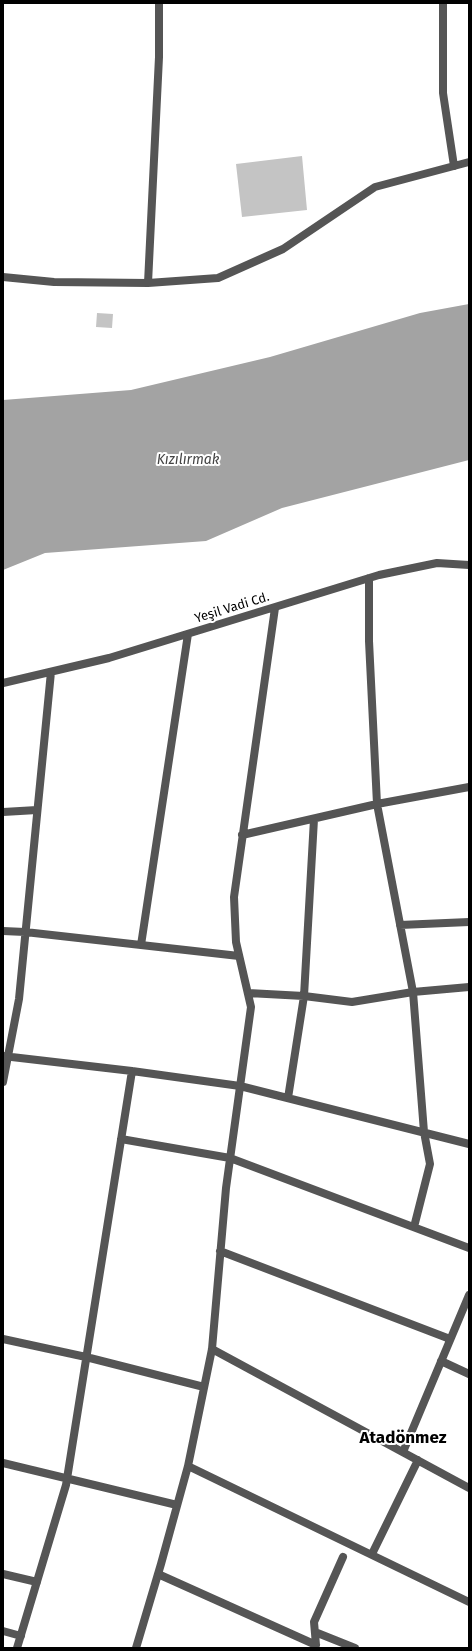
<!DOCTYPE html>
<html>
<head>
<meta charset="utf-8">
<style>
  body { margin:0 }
  #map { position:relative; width:472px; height:1651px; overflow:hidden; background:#fff; font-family:"Fira Sans",sans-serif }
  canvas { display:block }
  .frame { position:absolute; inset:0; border:4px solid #000; pointer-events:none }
</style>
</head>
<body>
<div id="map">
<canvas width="472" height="1651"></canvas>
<div class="frame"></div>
</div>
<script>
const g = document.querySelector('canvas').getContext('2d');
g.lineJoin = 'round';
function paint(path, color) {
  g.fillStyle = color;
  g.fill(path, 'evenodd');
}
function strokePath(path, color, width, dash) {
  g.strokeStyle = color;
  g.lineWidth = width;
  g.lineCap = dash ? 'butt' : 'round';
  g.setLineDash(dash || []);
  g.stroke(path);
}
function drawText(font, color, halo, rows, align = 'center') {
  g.font = font + ' "Fira Sans",sans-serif';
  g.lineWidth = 4;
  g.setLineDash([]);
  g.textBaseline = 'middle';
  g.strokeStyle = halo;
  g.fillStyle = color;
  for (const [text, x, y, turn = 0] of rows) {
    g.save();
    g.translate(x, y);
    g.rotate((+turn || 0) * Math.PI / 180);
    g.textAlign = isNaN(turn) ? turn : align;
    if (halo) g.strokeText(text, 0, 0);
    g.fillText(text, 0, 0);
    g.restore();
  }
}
paint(new Path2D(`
  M 469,304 L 469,460 L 282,508 L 206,541 L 45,553 L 3,570 L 3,400 L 131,390 L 270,357 L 420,313 Z`), '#a3a3a3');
paint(new Path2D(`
  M 302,156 L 307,210 L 242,217 L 236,164 Z
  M 97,313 L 113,314 L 112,328 L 96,327 Z`), '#c4c4c4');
strokePath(new Path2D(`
  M 443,3 L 443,93 L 454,166
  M 3,277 L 54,282 L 148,283 L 159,57 L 159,3
  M 148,283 L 218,278 L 283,249 L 375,187 L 469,162
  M 369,578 L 369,641 L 377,804 L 413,992 L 424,1132 L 430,1164 L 414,1227
  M 3,683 L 109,658 L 379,575 L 437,563 L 469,565
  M 3,812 L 37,810
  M 242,835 L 377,804 L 469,787
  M 400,925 L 469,922
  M 3,931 L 25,932 L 239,956
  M 141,945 L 188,634
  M 248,993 L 304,996 L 352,1002 L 413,992 L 469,987
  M 3,1056 L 132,1071 L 240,1086 L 469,1144
  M 3,1082 L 19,999 L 51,672
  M 288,1098 L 304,996 L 314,819
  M 121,1139 L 230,1158 L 469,1248
  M 220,1251 L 450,1339
  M 3,1339 L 86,1357 L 204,1387
  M 212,1349 L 469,1488
  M 441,1361 L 469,1374
  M 403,1452 L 469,1295
  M 3,1463 L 177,1505
  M 188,1466 L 469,1602
  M 372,1554 L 418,1460
  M 3,1574 L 37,1582
  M 158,1574 L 316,1645
  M 3,1631 L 21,1636
  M 315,1632 L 355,1648
  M 17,1648 L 66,1485 L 132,1071
  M 136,1648 L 161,1564 L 188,1466 L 212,1349 L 226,1188 L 251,1007 L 236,942 L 234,897 L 275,608
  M 315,1648 L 316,1645 L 314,1622 L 343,1557`), '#555', 8);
drawText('13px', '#000', '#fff', [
  ["Yeşil Vadi Cd.",232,608,-17]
]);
drawText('italic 14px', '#444', '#fff', [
  ["Kızılırmak",188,460]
]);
drawText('bold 17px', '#000', '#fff', [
  ["Atadönmez",403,1438]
]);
</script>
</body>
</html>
